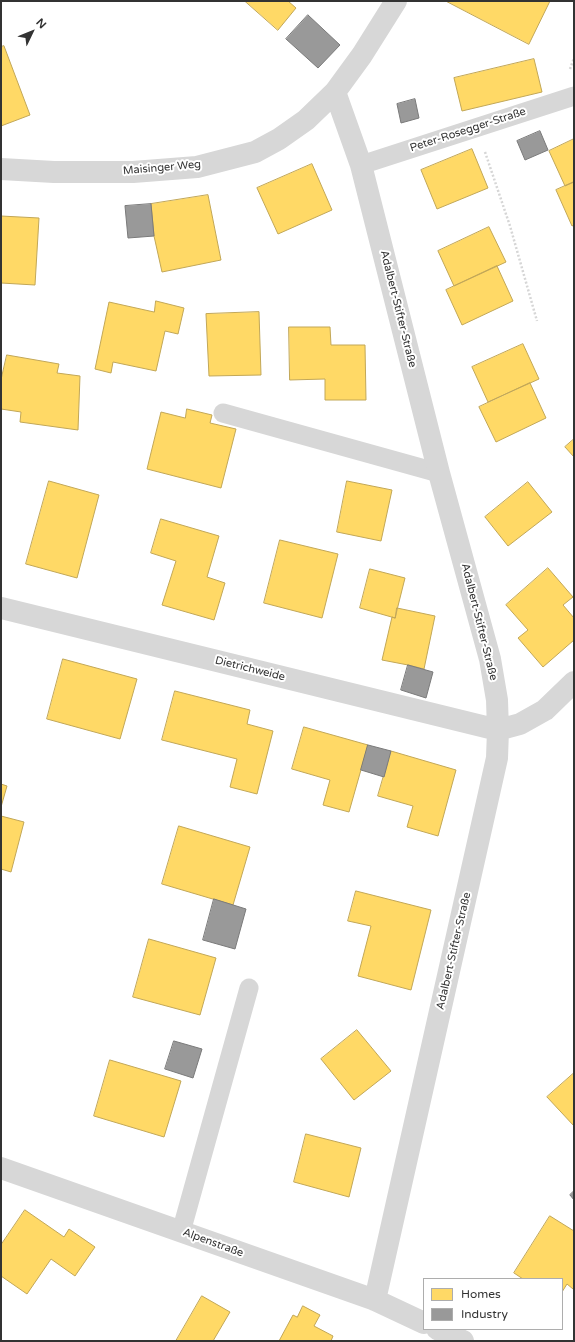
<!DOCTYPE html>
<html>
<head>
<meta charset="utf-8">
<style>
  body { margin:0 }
  #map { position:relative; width:575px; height:1342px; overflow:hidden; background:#fff; font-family:"Varela Round",sans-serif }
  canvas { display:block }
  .frame { position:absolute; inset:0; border:2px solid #333; pointer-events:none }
  .legend { position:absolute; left:423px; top:1278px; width:140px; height:52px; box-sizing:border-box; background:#fff; border:1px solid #adadad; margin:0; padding:5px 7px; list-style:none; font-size:12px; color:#333 }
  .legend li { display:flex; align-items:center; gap:8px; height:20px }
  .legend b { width:20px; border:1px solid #adadad }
  .north { position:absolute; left:12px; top:12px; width:40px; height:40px; -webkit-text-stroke:3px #fff; paint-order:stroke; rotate:47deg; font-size:11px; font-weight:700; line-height:16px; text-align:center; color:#333 }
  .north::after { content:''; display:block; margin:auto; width:14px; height:18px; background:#333; clip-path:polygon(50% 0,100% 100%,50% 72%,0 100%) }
</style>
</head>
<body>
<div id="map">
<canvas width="575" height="1342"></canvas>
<div class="frame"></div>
<ul class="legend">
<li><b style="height:11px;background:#ffd966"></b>Homes</li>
<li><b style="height:11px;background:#999"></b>Industry</li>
</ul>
<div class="north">N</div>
</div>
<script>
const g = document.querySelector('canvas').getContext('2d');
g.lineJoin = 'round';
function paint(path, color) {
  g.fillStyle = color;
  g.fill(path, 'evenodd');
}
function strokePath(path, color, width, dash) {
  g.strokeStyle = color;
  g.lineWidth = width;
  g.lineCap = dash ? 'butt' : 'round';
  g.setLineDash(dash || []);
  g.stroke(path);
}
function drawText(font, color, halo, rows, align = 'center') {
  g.font = font + ' "Varela Round",sans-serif';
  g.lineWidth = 4;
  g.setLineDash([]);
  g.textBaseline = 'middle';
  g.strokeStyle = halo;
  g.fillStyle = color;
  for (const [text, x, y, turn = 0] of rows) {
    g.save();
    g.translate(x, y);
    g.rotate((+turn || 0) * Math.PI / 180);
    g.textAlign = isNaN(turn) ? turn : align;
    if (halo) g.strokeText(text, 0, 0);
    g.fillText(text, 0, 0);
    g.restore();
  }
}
const homes = new Path2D(`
  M 245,1 L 288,1 L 296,8 L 278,30 Z
  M 446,1 L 550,1 L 529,44 Z
  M 4,46 L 30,115 L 1,126 L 1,47 Z
  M 534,59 L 542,92 L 462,111 L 454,78 Z
  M 574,139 L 574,182 L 565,186 L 549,151 Z
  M 472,149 L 488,188 L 437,209 L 421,170 Z
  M 312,164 L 332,210 L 278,234 L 257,188 Z
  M 574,182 L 574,225 L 572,226 L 556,190 Z
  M 208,195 L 221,260 L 162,272 L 154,236 L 151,204 Z
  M 1,216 L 39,218 L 35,285 L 1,283 Z
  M 489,227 L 506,262 L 454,286 L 438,251 Z
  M 497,266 L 513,301 L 462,325 L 446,290 Z
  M 156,301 L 184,308 L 178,334 L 165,331 L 156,371 L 113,362 L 111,373 L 95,369 L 109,302 L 154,312 Z
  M 259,312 L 261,375 L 209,376 L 206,314 Z
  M 289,327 L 330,327 L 331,345 L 365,345 L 366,400 L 325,400 L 325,379 L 290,380 Z
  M 523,344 L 539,379 L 488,402 L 472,367 Z
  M 7,355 L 59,364 L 57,373 L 80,376 L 78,430 L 20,422 L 21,412 L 1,409 L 1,380 Z
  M 530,383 L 546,418 L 496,442 L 479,407 Z
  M 187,409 L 212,415 L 210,423 L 236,429 L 221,488 L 147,469 L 161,412 L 185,418 Z
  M 574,439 L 574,457 L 565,447 Z
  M 49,481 L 99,495 L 77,578 L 26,564 Z
  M 347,481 L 392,490 L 381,541 L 337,532 Z
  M 528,482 L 552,512 L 508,546 L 485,517 Z
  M 161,519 L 219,536 L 207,577 L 225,583 L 214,620 L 162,605 L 176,561 L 151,553 Z
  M 280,540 L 338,554 L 322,618 L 264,603 Z
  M 548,568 L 573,597 L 563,605 L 574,618 L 574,640 L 543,667 L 518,638 L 528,630 L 506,605 Z
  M 370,569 L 405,578 L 395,618 L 360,608 Z
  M 397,608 L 435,616 L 424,669 L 408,665 L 382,660 L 392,617 L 395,618 Z
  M 63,659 L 137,679 L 120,739 L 47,719 Z
  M 175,691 L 250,710 L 247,724 L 273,731 L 257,794 L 230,787 L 237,759 L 162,740 Z
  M 304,727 L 368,745 L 349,812 L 323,805 L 330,780 L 292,769 Z
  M 391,751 L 456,770 L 438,836 L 407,827 L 413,806 L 378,796 Z
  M 1,784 L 7,786 L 1,807 Z
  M 1,816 L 24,822 L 11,872 L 1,869 Z
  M 179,826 L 250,847 L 233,905 L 162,884 Z
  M 356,891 L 431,910 L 411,990 L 358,976 L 371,926 L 348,921 Z
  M 149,939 L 216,958 L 200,1015 L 133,997 Z
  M 357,1030 L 391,1071 L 354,1100 L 321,1059 Z
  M 110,1060 L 181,1081 L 164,1137 L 94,1116 Z
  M 574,1073 L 574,1126 L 547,1097 Z
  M 306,1134 L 361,1148 L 349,1197 L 294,1182 Z
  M 25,1210 L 64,1237 L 69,1229 L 95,1247 L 75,1276 L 51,1259 L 27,1294 L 1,1276 L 1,1245 Z
  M 550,1216 L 574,1231 L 574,1287 L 573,1289 L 567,1284 L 562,1292 L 562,1279 L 523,1279 L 514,1273 Z
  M 202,1296 L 230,1312 L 213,1341 L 176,1341 Z
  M 303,1306 L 320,1315 L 314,1326 L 333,1336 L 331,1341 L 279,1341 L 293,1315 L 297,1317 Z`);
paint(homes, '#ffd966');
strokePath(homes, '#c2a757', 1);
const industry = new Path2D(`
  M 308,15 L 340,45 L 318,68 L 286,39 Z
  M 415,99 L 419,118 L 401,123 L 397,104 Z
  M 540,131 L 548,150 L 525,160 L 517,141 Z
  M 151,204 L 154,236 L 128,238 L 125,206 Z
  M 408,665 L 433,672 L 426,698 L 401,690 Z
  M 368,745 L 391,751 L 384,777 L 361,770 Z
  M 214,899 L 246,909 L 235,949 L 203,940 Z
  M 174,1041 L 202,1049 L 193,1078 L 165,1069 Z
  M 574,1191 L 574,1200 L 570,1195 Z`);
paint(industry, '#999');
strokePath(industry, '#7a7a7a', 1);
strokePath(new Path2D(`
  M 570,69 L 574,58
  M 485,152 L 510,226 L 537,321`), '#d6d6d6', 2.5, [2, 2]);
strokePath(new Path2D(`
  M 361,165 L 574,96
  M 223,413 L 439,473
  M 181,1232 L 249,988`), '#d7d7d7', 19);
strokePath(new Path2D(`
  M 335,92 L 361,165 L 439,473 L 490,659 L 497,700 L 498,730 L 497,758 L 375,1300
  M 1,169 L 54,172 L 133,172 L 197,167 L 255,152 L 279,139 L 306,120 L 335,92 L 362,55 L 396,1
  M 1,608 L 498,730 L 520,724 L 545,710 L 574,682
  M 1,1168 L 375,1300 L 424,1323
  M 437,1329 L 463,1341`), '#d7d7d7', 22);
drawText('11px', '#333', '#fff', [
  ["Peter-Rosegger-Straße",468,130,-18],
  ["Maisinger Weg",162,168,-5],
  ["Adalbert-Stifter-Straße",398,309,76],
  ["Adalbert-Stifter-Straße",479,622,76],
  ["Dietrichweide",250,669,14],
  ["Adalbert-Stifter-Straße",454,951,-77],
  ["Alpenstraße",213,1243,20]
]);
</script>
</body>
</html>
